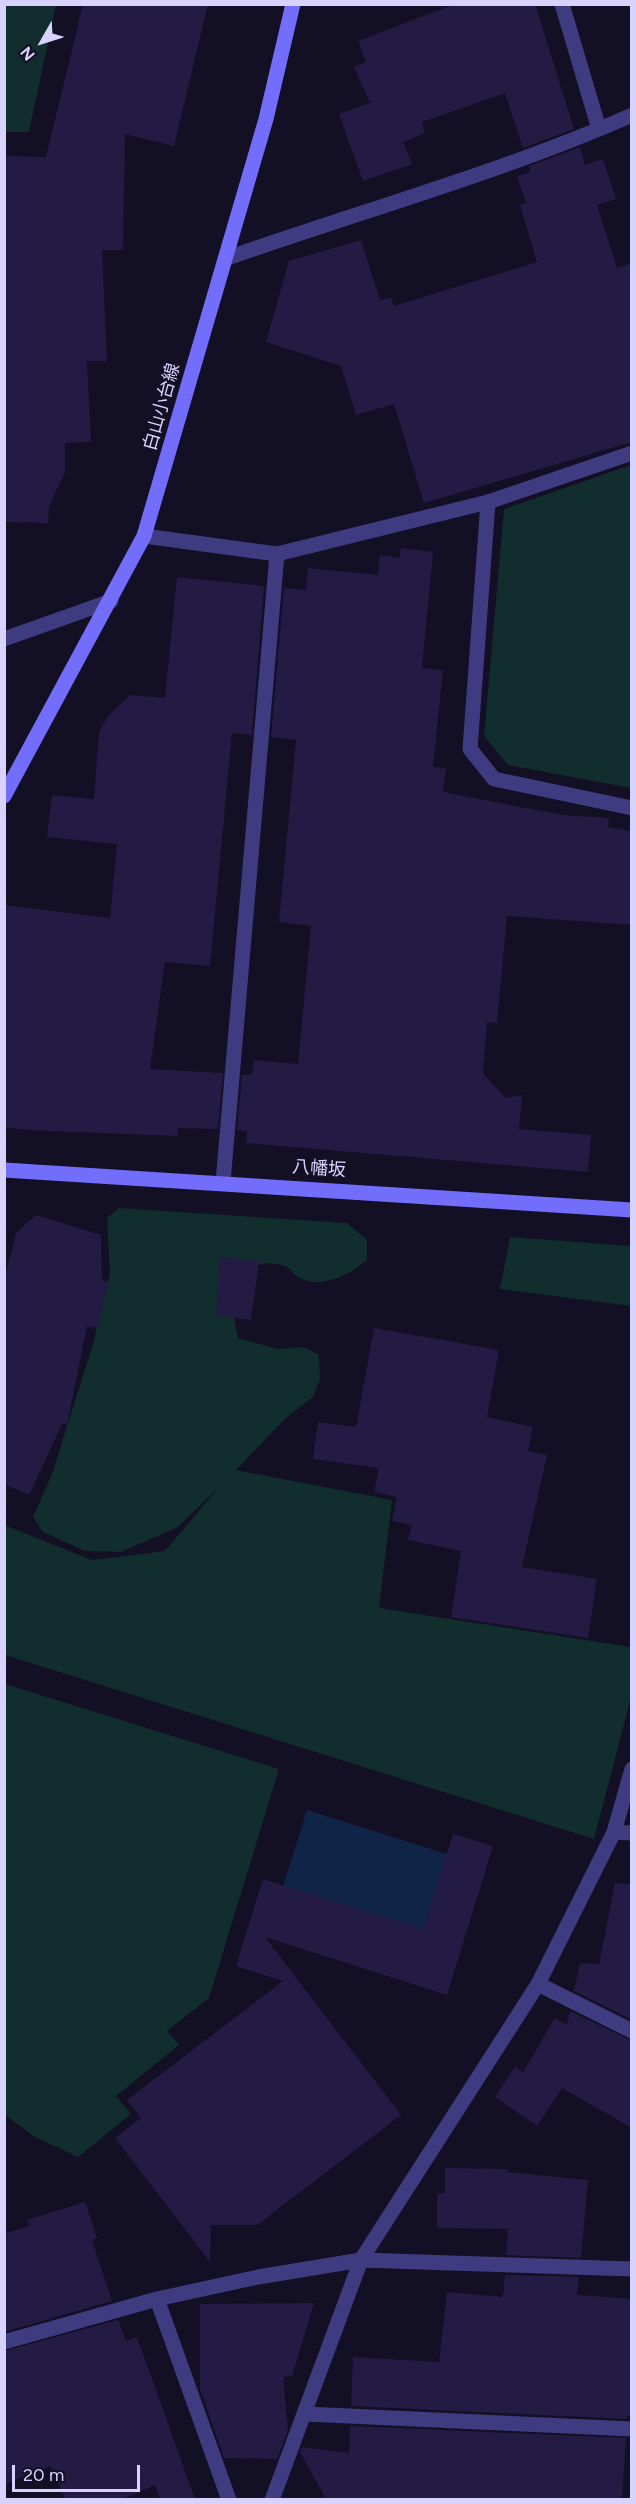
<!DOCTYPE html>
<html>
<head>
<meta charset="utf-8">
<style>
  body { margin:0 }
  #map { position:relative; width:636px; height:2504px; overflow:hidden; background:#130f24; font-family:Figtree,sans-serif }
  canvas { display:block }
  .frame { position:absolute; inset:0; border:6px solid #d8d3fe; pointer-events:none }
  .north { position:absolute; left:12px; top:12px; width:60px; height:60px; -webkit-text-stroke:4px #130f24; paint-order:stroke; rotate:231deg; font-size:16px; font-weight:700; line-height:24px; text-align:center; color:#d8d3fe }
  .north::after { content:''; display:block; margin:auto; width:21px; height:27px; background:#d8d3fe; clip-path:polygon(50% 0,100% 100%,50% 72%,0 100%) }
  .scale { position:absolute; left:12px; top:2465px; width:128px; height:27px; box-sizing:border-box; border:3px solid #d8d3fe; border-top:0; padding-left:8px; font-size:18px; line-height:21px; white-space:nowrap; color:#d8d3fe; -webkit-text-stroke:4px #130f24; paint-order:stroke }
</style>
</head>
<body>
<div id="map">
<canvas width="636" height="2504"></canvas>
<div class="frame"></div>
<div class="north">N</div>
<div class="scale">20 m</div>
</div>
<script>
const g = document.querySelector('canvas').getContext('2d');
g.lineJoin = 'round';
function paint(path, color) {
  g.fillStyle = color;
  g.fill(path, 'evenodd');
}
function strokePath(path, color, width, dash) {
  g.strokeStyle = color;
  g.lineWidth = width;
  g.lineCap = dash ? 'butt' : 'round';
  g.setLineDash(dash || []);
  g.stroke(path);
}
function drawText(font, color, halo, rows, align = 'center') {
  g.font = font + ' Figtree,"Noto Sans JP",sans-serif';
  g.lineWidth = 6;
  g.setLineDash([]);
  g.textBaseline = 'middle';
  g.strokeStyle = halo;
  g.fillStyle = color;
  for (const [text, x, y, turn = 0] of rows) {
    g.save();
    g.translate(x, y);
    g.rotate((+turn || 0) * Math.PI / 180);
    g.textAlign = isNaN(turn) ? turn : align;
    if (halo) g.strokeText(text, 0, 0);
    g.fillText(text, 0, 0);
    g.restore();
  }
}
paint(new Path2D(`
  M 5,4 L 56,5 L 29,132 L 5,132 Z
  M 631,465 L 631,788 L 508,765 L 484,736 L 504,509 Z
  M 119,1208 L 347,1223 L 367,1240 L 367,1260 C 349,1275 321,1290 298,1277 C 294,1275 291,1269 287,1267 C 274,1261 259,1264 246,1268 L 232,1307 L 238,1338 L 278,1349 L 304,1347 L 319,1355 L 320,1380 L 313,1397 L 287,1417 L 236,1470 L 392,1500 L 379,1608 L 631,1647 L 631,1697 L 594,1839 L 5,1655 L 4,1525 L 92,1560 L 165,1551 L 219,1487 L 178,1527 L 121,1552 L 85,1551 L 43,1532 L 33,1517 L 52,1474 L 93,1344 L 110,1273 L 107,1218 Z
  M 510,1237 L 631,1246 L 631,1306 L 500,1289 Z
  M 5,1684 L 279,1769 L 209,1998 L 167,2031 L 179,2045 L 116,2096 L 131,2114 L 78,2157 L 35,2137 L 5,2115 Z`), '#122d2d');
paint(new Path2D(`
  M 307,1810 L 447,1854 L 423,1929 L 283,1886 Z`), '#0f2447');
paint(new Path2D(`
  M 83,4 L 208,4 L 174,146 L 125,134 L 123,250 L 102,250 L 107,361 L 87,361 L 91,442 L 65,443 L 65,472 L 49,506 L 48,523 L 4,522 L 4,156 L 46,157 Z
  M 455,4 L 535,4 L 574,129 L 523,148 L 505,93 L 422,122 L 425,133 L 403,142 L 412,164 L 363,181 L 339,114 L 370,103 L 354,67 L 366,62 L 358,41 Z
  M 580,147 L 585,165 L 603,159 L 616,199 L 597,205 L 617,268 L 632,263 L 632,442 L 424,503 L 394,404 L 356,415 L 341,366 L 266,342 L 289,261 L 361,240 L 380,300 L 391,297 L 394,306 L 537,262 L 520,205 L 526,203 L 517,176 L 531,172 L 529,166 Z
  M 401,548 L 433,552 L 422,668 L 443,670 L 433,767 L 446,768 L 443,792 L 562,815 L 609,818 L 608,827 L 632,831 L 632,925 L 507,916 L 497,1023 L 487,1022 L 483,1073 L 505,1098 L 522,1095 L 519,1129 L 591,1135 L 588,1172 L 246,1143 L 247,1131 L 237,1130 L 242,1075 L 252,1075 L 254,1060 L 298,1064 L 311,926 L 279,922 L 296,740 L 271,737 L 284,588 L 306,590 L 308,568 L 378,575 L 380,555 L 400,558 Z
  M 177,577 L 264,586 L 252,735 L 232,733 L 210,966 L 165,962 L 150,1069 L 223,1073 L 218,1129 L 178,1128 L 177,1136 L 27,1130 L 4,1127 L 4,905 L 110,918 L 117,844 L 47,837 L 52,795 L 94,799 L 99,732 L 108,716 L 130,695 L 165,698 Z
  M 36,1215 L 101,1235 L 102,1280 L 109,1282 L 98,1328 L 87,1326 L 67,1425 L 62,1424 L 29,1495 L 4,1484 L 4,1281 L 16,1233 Z
  M 220,1257 L 259,1261 L 251,1320 L 216,1315 Z
  M 374,1328 L 499,1350 L 487,1417 L 533,1427 L 528,1451 L 547,1455 L 522,1567 L 597,1579 L 588,1638 L 451,1617 L 461,1551 L 408,1540 L 412,1525 L 392,1521 L 397,1497 L 374,1492 L 379,1468 L 313,1459 L 318,1422 L 356,1427 Z
  M 453,1834 L 493,1846 L 447,1995 L 265,1937 L 401,2115 L 257,2225 L 211,2225 L 210,2262 L 115,2138 L 141,2118 L 127,2100 L 283,1981 L 236,1966 L 263,1879 L 423,1929 Z
  M 615,1883 L 632,1884 L 632,2020 L 574,1991 L 580,1963 L 599,1964 Z
  M 570,2011 L 632,2041 L 632,2128 L 562,2088 L 537,2126 L 495,2097 L 515,2067 L 523,2072 L 555,2018 L 567,2025 Z
  M 445,2168 L 508,2169 L 507,2172 L 588,2180 L 581,2258 L 506,2255 L 508,2229 L 437,2228 L 437,2193 L 445,2193 Z
  M 85,2202 L 97,2238 L 92,2240 L 112,2301 L 4,2332 L 4,2234 L 29,2226 L 27,2220 Z
  M 505,2275 L 579,2277 L 577,2295 L 632,2299 L 632,2416 L 627,2416 L 627,2419 L 351,2406 L 353,2357 L 439,2362 L 447,2292 L 503,2297 Z
  M 314,2303 L 292,2376 L 283,2377 L 288,2430 L 277,2459 L 224,2458 L 200,2389 L 200,2304 Z
  M 118,2320 L 126,2341 L 137,2337 L 195,2499 L 160,2499 L 155,2485 L 123,2499 L 66,2499 L 50,2466 L 23,2480 L 21,2477 L 4,2485 L 4,2351 Z
  M 350,2426 L 626,2438 L 622,2499 L 326,2499 L 300,2452 L 302,2447 L 349,2453 Z`), '#241b44');
strokePath(new Path2D(`
  M 562,4 L 599,129
  M 225,259 C 358,212 503,172 632,115
  M 488,502 L 632,453
  M 4,639 L 111,601
  M 538,1984 L 632,2031
  M 305,2414 L 632,2429`), '#3f3b81', 15);
strokePath(new Path2D(`
  M 144,536 L 277,554 L 488,502 L 470,749 L 494,779 L 632,808
  M 223,1182 L 277,554
  M 614,1832 L 632,1833
  M 157,2299 L 229,2500
  M 4,2342 L 157,2299 L 258,2277 L 361,2260 L 632,2269
  M 272,2500 L 361,2260 L 538,1984 L 614,1832 L 632,1769`), '#3f3b81', 15);
strokePath(new Path2D(`
  M 4,796 L 144,536 L 266,119 L 293,4
  M 4,1170 L 632,1210`), '#726dfb', 15);
drawText('18px', '#d8d3fe', '#130f24', [
  ["白山小台線",162,407,-74],
  ["八幡坂",319,1169,4]
]);
</script>
</body>
</html>
